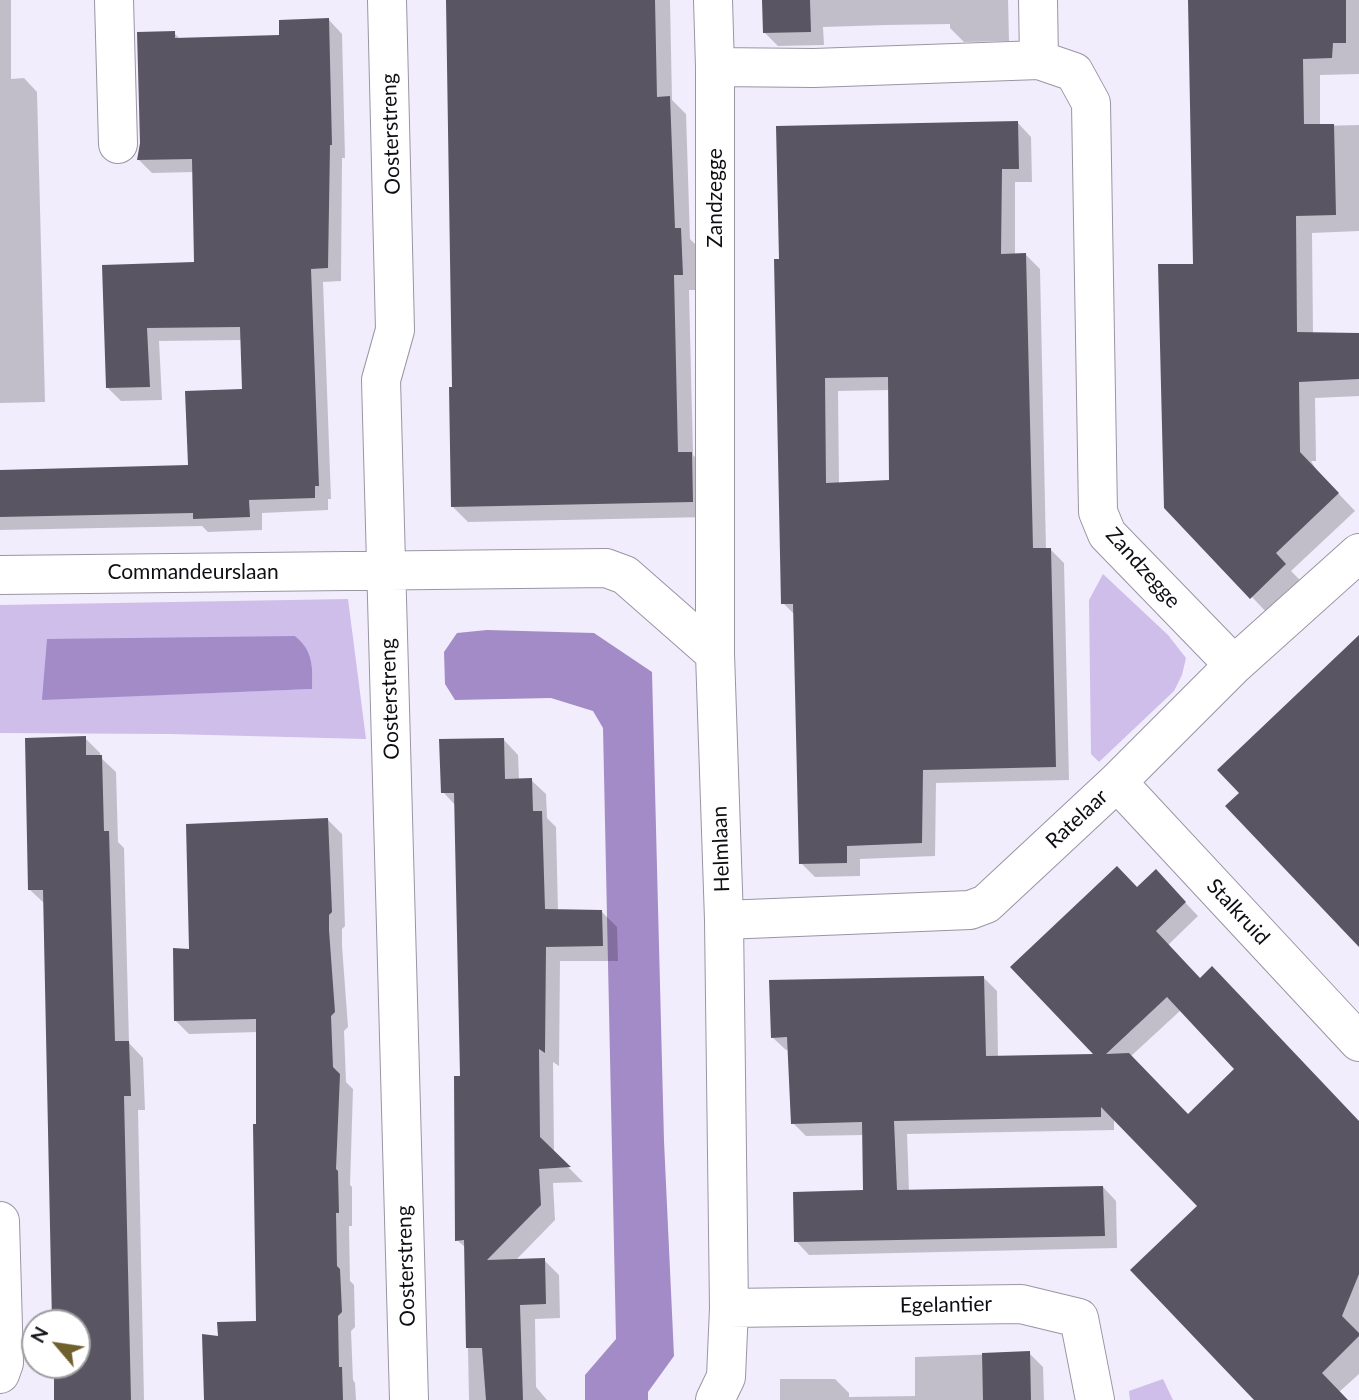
<!DOCTYPE html>
<html>
<head>
<meta charset="utf-8">
<style>
  body { margin:0 }
  #map { position:relative; width:1359px; height:1400px; overflow:hidden; background:#f2edfc; font-family:Lato,sans-serif }
  canvas { display:block }
  .north { position:absolute; left:21px; top:1309px; width:70px; height:70px; box-sizing:border-box; background:#fff; border:2px solid #9f9fa1; border-radius:50%; rotate:299deg; font-size:19px; font-weight:700; line-height:28px; text-align:center; color:#100e13 }
  .north::after { content:''; display:block; margin:auto; width:24px; height:32px; background:#6f602d; clip-path:polygon(50% 0,100% 100%,50% 72%,0 100%) }
</style>
</head>
<body>
<div id="map">
<canvas width="1359" height="1400"></canvas>
<div class="north">N</div>
</div>
<script>
const g = document.querySelector('canvas').getContext('2d');
g.lineJoin = 'round';
function paint(path, color) {
  g.fillStyle = color;
  g.fill(path, 'evenodd');
}
function strokePath(path, color, width, dash) {
  g.strokeStyle = color;
  g.lineWidth = width;
  g.lineCap = dash ? 'butt' : 'round';
  g.setLineDash(dash || []);
  g.stroke(path);
}
function drawText(font, color, halo, rows, align = 'center') {
  g.font = font + ' Lato,sans-serif';
  g.lineWidth = 7;
  g.setLineDash([]);
  g.textBaseline = 'middle';
  g.strokeStyle = halo;
  g.fillStyle = color;
  for (const [text, x, y, turn = 0] of rows) {
    g.save();
    g.translate(x, y);
    g.rotate((+turn || 0) * Math.PI / 180);
    g.textAlign = isNaN(turn) ? turn : align;
    if (halo) g.strokeText(text, 0, 0);
    g.fillText(text, 0, 0);
    g.restore();
  }
}
paint(new Path2D(`
  M 1103,574 L 1168,635 L 1186,658 L 1182,675 L 1174,691 L 1099,762 L 1091,754 L 1089,600 Z
  M 348,599 L 366,739 L 170,734 L 0,733 L 0,605 ZM 295,636 C 313,650 313,667 312,689 L 43,699 Z
  M 1163,1379 L 1173,1400 L 1130,1400 L 1129,1391 Z`), '#cfbdea');
paint(new Path2D(`
  M 487,630 L 594,633 L 652,672 L 664,1141 L 674,1356 L 648,1392 L 648,1400 L 585,1400 L 585,1375 L 616,1339 L 603,728 L 593,711 L 551,698 L 455,700 L 445,684 L 444,652 L 457,633 Z
  M 295,636 C 313,650 313,667 312,689 L 42,700 L 47,639 Z`), '#a38bc7');
paint(new Path2D(`
  M 0,0 L 11,0 L 11,79 L 24,78 L 37,92 L 45,402 L 0,403 Z
  M 448,0 L 670,0 L 672,100 L 686,114 L 690,239 L 697,246 L 698,290 L 689,290 L 693,455 L 708,470 L 708,517 L 468,522 L 452,506 L 453,308 Z
  M 764,0 L 1008,0 L 1009,41 L 964,42 L 950,28 L 950,24 L 887,25 L 823,27 L 824,45 L 778,46 L 764,32 Z
  M 1190,0 L 1359,0 L 1359,74 L 1320,75 L 1320,126 L 1359,125 L 1359,231 L 1312,233 L 1313,334 L 1359,334 L 1359,396 L 1315,398 L 1316,461 L 1311,461 L 1317,471 L 1355,511 L 1291,571 L 1302,582 L 1268,614 L 1252,597 L 1195,265 Z
  M 329,20 L 342,34 L 345,158 L 342,158 L 341,281 L 323,282 L 331,499 L 328,499 L 328,510 L 262,513 L 262,530 L 208,532 L 202,526 L 0,530 L 0,471 L 190,467 L 244,391 L 242,340 L 159,341 L 162,400 L 121,401 L 107,387 L 104,266 L 195,263 L 194,172 L 152,173 L 139,160 L 174,33 L 181,40 L 281,37 Z
  M 1018,123 L 1031,137 L 1032,182 L 1015,182 L 1015,255 L 1026,255 L 1040,269 L 1046,550 L 1050,549 L 1064,563 L 1069,780 L 936,783 L 935,856 L 860,859 L 860,876 L 815,877 L 801,863 L 795,615 L 783,603 L 775,261 ZM 890,390 L 891,482 L 839,484 L 838,391 Z
  M 85,738 L 100,753 L 100,757 L 116,772 L 118,842 L 124,848 L 129,1043 L 143,1058 L 145,1110 L 138,1110 L 144,1400 L 55,1400 L 55,1365 L 77,1365 L 77,1323 L 54,1323 L 45,904 L 29,889 Z
  M 504,740 L 518,755 L 519,780 L 531,780 L 546,794 L 547,818 L 556,827 L 558,911 L 602,912 L 617,927 L 618,961 L 560,961 L 559,1066 L 553,1062 L 554,1153 L 583,1182 L 553,1183 L 555,1220 L 515,1261 L 544,1260 L 559,1275 L 560,1318 L 535,1319 L 536,1387 L 547,1400 L 469,1400 L 466,1248 L 457,1240 L 462,1077 L 456,806 L 443,792 Z
  M 328,820 L 342,834 L 345,926 L 342,929 L 342,946 L 348,1027 L 344,1031 L 346,1082 L 353,1089 L 350,1185 L 352,1187 L 352,1226 L 349,1226 L 350,1281 L 354,1285 L 355,1327 L 351,1331 L 353,1380 L 355,1383 L 356,1400 L 206,1400 L 220,1338 L 257,1323 L 258,1032 L 189,1034 L 175,1020 L 191,951 Z
  M 1156,872 L 1198,916 L 1168,945 L 1201,980 L 1359,1123 L 1359,1374 L 1339,1392 L 1347,1400 L 1257,1400 L 1199,1206 L 1114,1117 L 1114,1130 L 907,1134 L 909,1191 L 1103,1187 L 1116,1201 L 1117,1248 L 809,1255 L 796,1241 L 864,1192 L 864,1135 L 806,1136 L 793,1123 L 789,1050 L 786,1050 L 772,1037 L 984,978 L 997,991 L 998,1058 L 1097,1055 L 1137,890 ZM 1181,1010 L 1237,1068 L 1193,1122 L 1130,1057 Z
  M 1029,1353 L 1043,1367 L 1044,1400 L 780,1400 L 780,1379 L 835,1379 L 849,1393 L 849,1397 L 915,1396 L 915,1357 Z`), '#0003');
paint(new Path2D(`
  M 446,0 L 655,0 L 657,97 L 670,96 L 675,228 L 681,228 L 683,275 L 674,275 L 678,452 L 692,452 L 693,502 L 451,507 L 449,387 L 452,387 Z
  M 762,0 L 810,0 L 811,32 L 763,33 Z
  M 1188,0 L 1346,0 L 1346,43 L 1333,43 L 1332,58 L 1303,59 L 1304,124 L 1334,124 L 1336,215 L 1296,216 L 1297,332 L 1359,333 L 1359,379 L 1299,382 L 1300,452 L 1339,493 L 1276,553 L 1286,564 L 1250,599 L 1164,508 L 1158,264 L 1193,264 Z
  M 329,18 L 332,145 L 330,145 L 328,268 L 311,269 L 319,486 L 315,486 L 315,498 L 249,500 L 250,517 L 193,519 L 193,513 L 0,517 L 0,470 L 188,465 L 185,391 L 242,389 L 240,327 L 147,328 L 150,387 L 106,388 L 102,265 L 194,262 L 192,159 L 137,160 L 140,143 L 137,32 L 175,31 L 175,38 L 279,35 L 279,20 Z
  M 1018,121 L 1019,169 L 1002,169 L 1001,254 L 1026,253 L 1033,548 L 1051,548 L 1056,767 L 923,770 L 922,843 L 847,846 L 847,863 L 799,864 L 793,604 L 781,604 L 774,259 L 779,259 L 776,126 ZM 888,377 L 889,480 L 826,483 L 825,378 Z
  M 1359,635 L 1359,947 L 1225,806 L 1239,793 L 1217,770 Z
  M 86,736 L 86,755 L 102,755 L 104,831 L 109,831 L 115,1041 L 129,1041 L 131,1096 L 124,1096 L 131,1400 L 54,1400 L 54,1365 L 77,1365 L 77,1323 L 52,1323 L 43,890 L 28,890 L 25,738 Z
  M 504,738 L 505,779 L 532,778 L 533,811 L 542,811 L 545,909 L 602,910 L 603,946 L 546,947 L 545,1053 L 539,1049 L 540,1137 L 571,1167 L 539,1169 L 541,1205 L 487,1260 L 545,1258 L 546,1304 L 520,1305 L 523,1400 L 486,1400 L 482,1348 L 466,1348 L 464,1240 L 455,1241 L 454,1076 L 460,1076 L 454,793 L 441,793 L 439,739 Z
  M 328,818 L 332,912 L 329,915 L 329,930 L 335,1012 L 331,1016 L 333,1067 L 340,1074 L 336,1169 L 338,1171 L 339,1213 L 336,1213 L 337,1266 L 340,1269 L 342,1312 L 338,1316 L 339,1367 L 342,1367 L 343,1400 L 204,1400 L 202,1334 L 218,1336 L 217,1322 L 256,1321 L 253,1124 L 256,1124 L 256,1019 L 174,1021 L 173,948 L 189,949 L 186,824 Z
  M 1117,866 L 1137,887 L 1156,869 L 1186,902 L 1156,931 L 1200,978 L 1212,966 L 1359,1121 L 1359,1274 L 1342,1316 L 1359,1333 L 1359,1336 L 1322,1373 L 1348,1400 L 1254,1400 L 1130,1270 L 1197,1206 L 1101,1107 L 1101,1117 L 894,1121 L 897,1190 L 1103,1186 L 1105,1236 L 794,1242 L 793,1192 L 863,1190 L 862,1122 L 791,1124 L 787,1037 L 771,1038 L 769,980 L 984,976 L 986,1056 L 1093,1054 L 1010,967 ZM 1167,997 L 1234,1069 L 1188,1114 L 1129,1053 L 1106,1054 Z
  M 1030,1351 L 1031,1400 L 983,1400 L 982,1353 Z`), '#5a5562');
const minor = new Path2D(`
  M 114,0 L 118,144
  M 387,0 L 395,330 L 381,380 L 409,1400
  M 713,0 L 715,67
  M 1038,0 L 1039,60
  M 0,575 L 606,568 L 625,575 L 715,654 L 724,920 L 729,1308 L 726,1377 L 715,1400
  M 715,654 L 715,67 L 814,68 L 1039,60 L 1074,72 L 1091,103 L 1098,512 L 1107,534 L 1234,665
  M 1117,782 L 1359,1042
  M 724,920 L 970,910 L 986,904 L 1117,782 L 1234,665 L 1359,553
  M 0,1221 L 4,1363 L 0,1374
  M 729,1308 L 1021,1304 L 1079,1318 L 1095,1400`);
strokePath(minor, '#9a95a3', 40);
strokePath(minor, '#fff', 38);
drawText('21px', '#100e13', '#fff', [
  ["Oosterstreng",391,134,-92],
  ["Zandzegge",715,198,-90],
  ["Zandzegge",1143,568,48],
  ["Commandeurslaan",193,572],
  ["Oosterstreng",390,699,-92],
  ["Ratelaar",1077,819,-43],
  ["Helmlaan",721,849,-92],
  ["Stalkruid",1238,912,47],
  ["Oosterstreng",406,1266,-92],
  ["Egelantier",946,1305,-1]
]);
</script>
</body>
</html>
